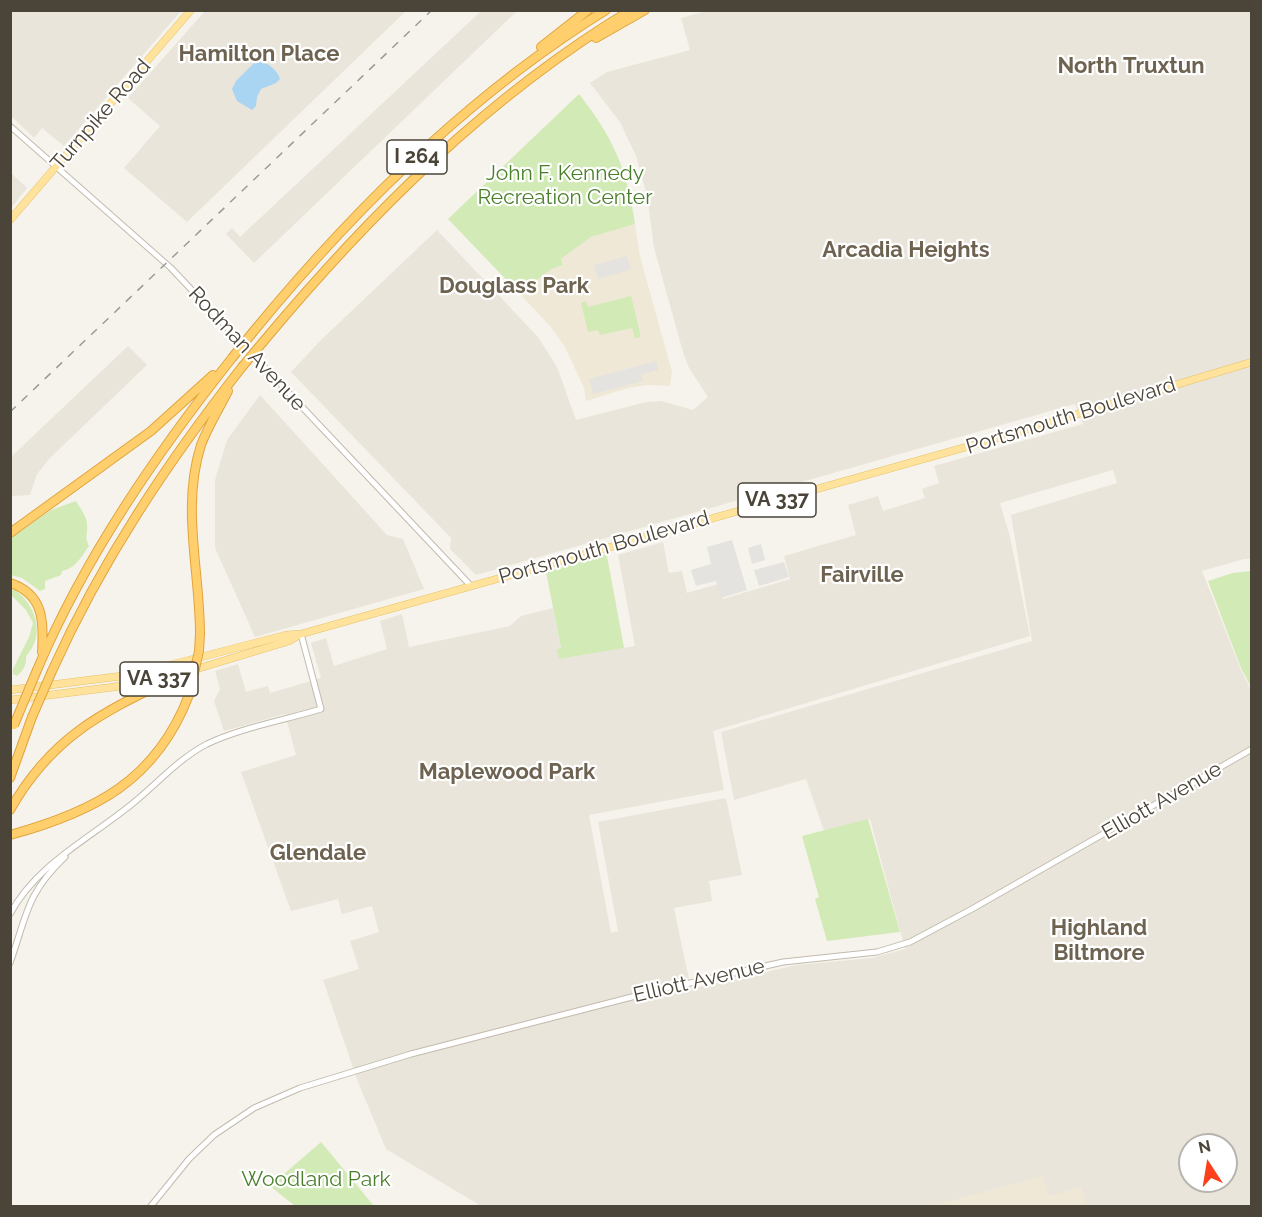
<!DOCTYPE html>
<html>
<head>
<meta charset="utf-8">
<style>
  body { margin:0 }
  #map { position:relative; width:1262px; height:1217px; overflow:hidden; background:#f6f3ec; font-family:Raleway,sans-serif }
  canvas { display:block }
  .frame { position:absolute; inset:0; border:12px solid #4b4439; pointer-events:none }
  .north { position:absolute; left:1178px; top:1133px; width:60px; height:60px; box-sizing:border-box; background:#fff; border:2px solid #b7b4b0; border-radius:50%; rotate:348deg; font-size:16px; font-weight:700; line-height:24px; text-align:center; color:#4b4439 }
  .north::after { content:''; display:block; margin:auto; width:21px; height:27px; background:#fc3f1d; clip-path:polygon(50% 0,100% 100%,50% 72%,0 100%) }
</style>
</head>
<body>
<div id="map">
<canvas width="1262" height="1217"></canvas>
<div class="frame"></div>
<div class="north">N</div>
</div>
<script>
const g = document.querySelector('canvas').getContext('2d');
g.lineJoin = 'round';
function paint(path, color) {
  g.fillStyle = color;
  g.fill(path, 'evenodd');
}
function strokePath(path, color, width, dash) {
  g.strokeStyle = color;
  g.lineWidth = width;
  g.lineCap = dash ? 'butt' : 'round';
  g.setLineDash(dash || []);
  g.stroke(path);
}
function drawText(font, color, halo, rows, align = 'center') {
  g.font = font + ' Raleway,sans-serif';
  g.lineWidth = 4.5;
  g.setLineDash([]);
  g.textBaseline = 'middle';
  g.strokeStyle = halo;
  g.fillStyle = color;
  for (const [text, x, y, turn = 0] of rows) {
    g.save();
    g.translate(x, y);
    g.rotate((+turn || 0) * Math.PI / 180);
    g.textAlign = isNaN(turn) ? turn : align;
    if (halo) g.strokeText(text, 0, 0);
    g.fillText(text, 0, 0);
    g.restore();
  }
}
paint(new Path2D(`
  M 710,10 L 1251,11 L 1251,559 L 1244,559 L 1202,571 L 1241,670 L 1251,690 L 1251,1206 L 481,1206 L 386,1149 L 358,1082 L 323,980 L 359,969 L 350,941 L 379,932 L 372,906 L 342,914 L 338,899 L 291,911 L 241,772 L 296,755 L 285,714 L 224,731 L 214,701 L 220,689 L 215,671 L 238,664 L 246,692 L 268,686 L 270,693 L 321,678 L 311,643 L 326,638 L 334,666 L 387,649 L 380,621 L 402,614 L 409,647 L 510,626 L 521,616 L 553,608 L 561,649 L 559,659 L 635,646 L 618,555 L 663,542 L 669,573 L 682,571 L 687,593 L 718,584 L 723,599 L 790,579 L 784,556 L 856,535 L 848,505 L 878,496 L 883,511 L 925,498 L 922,489 L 939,483 L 934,466 L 1083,424 L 1075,404 L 476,575 L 450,549 L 451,538 L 291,372 L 321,340 L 437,230 L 538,337 L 557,367 L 576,420 L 646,402 L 661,401 L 693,410 L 708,397 L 689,368 L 683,352 L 654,248 L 647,195 L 636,156 L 620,122 L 590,83 L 607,72 L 690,50 L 681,18 ZM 1113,470 L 1117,483 L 1011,515 L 1032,641 L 721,732 L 734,800 L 806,779 L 824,831 L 870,819 L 905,949 L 872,958 L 797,965 L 691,989 L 674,908 L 712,901 L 709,881 L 742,875 L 726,798 L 598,822 L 618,931 L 611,933 L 589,815 L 724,790 L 713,731 L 1030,636 L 1010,537 L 1000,503 ZM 1190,1145 L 1226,1145 L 1226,1181 L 1190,1181 Z
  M 10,11 L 11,10 L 181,11 L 64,146 L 42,128 L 34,138 L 11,116 Z
  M 205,11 L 406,11 L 187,222 L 124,168 L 160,126 L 128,98 Z
  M 481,11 L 517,11 L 254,263 L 226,234 L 232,228 L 240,237 Z
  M 11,173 L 27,188 L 11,208 Z
  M 128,346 L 147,365 L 50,458 L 37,474 L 30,495 L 11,496 L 11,457 Z
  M 260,395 L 387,535 L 403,539 L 424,589 L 255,637 L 215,548 L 215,480 L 227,440 Z`), '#eae5da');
paint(new Path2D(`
  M 635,224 L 640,256 L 672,372 L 670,386 L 647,385 L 628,388 L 586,401 L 584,388 L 565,347 L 550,326 L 519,293 L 551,268 L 563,265 L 561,259 L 591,237 Z
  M 1043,1176 L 1049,1196 L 1081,1187 L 1086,1206 L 931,1206 Z`), '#efe8d6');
paint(new Path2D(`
  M 579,94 C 613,137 627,169 635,224 L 591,237 L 561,259 L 563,265 L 551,269 L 519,293 L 448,219 Z
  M 631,296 L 641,337 L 635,338 L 632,328 L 600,335 L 598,330 L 588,332 L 581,303 L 586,301 L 588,307 Z
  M 76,501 C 80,508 87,516 87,525 C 88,536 84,534 89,546 C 81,557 76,568 62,571 L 61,575 L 45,581 L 45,589 L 40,591 L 22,578 L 11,575 L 11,538 L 51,510 Z
  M 604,554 L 607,556 L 624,648 L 559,659 L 557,650 L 561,648 L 546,572 Z
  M 1251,571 L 1252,571 L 1251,687 L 1241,668 L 1208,581 L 1233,573 Z
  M 14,589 C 36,605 46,635 26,656 C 27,665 23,671 17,676 L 13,674 L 13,669 L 29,637 L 33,623 L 26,610 L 11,595 L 11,591 Z
  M 868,819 L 900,932 L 827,941 L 815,899 L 819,897 L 802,836 Z
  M 321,1142 L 374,1206 L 295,1206 L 270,1186 Z`), '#d2eab5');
paint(new Path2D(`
  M 627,256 L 631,269 L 598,279 L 594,265 Z
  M 656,361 L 658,370 L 641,374 L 643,381 L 593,394 L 589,379 Z
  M 732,540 L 747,590 L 721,598 L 716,581 L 696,586 L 691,570 L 711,564 L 707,547 Z
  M 761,544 L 765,560 L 752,564 L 748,548 Z
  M 784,562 L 789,577 L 759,586 L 754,570 Z`), '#e5e3e0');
paint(new Path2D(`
  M 256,61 C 266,61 277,69 280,79 L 276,83 L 261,89 L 257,97 L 256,106 L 252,110 L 237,101 L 232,89 L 236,81 Z`), '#a9d4f2');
const minor = new Path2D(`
  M 10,126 L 171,268 L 471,586
  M 10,914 C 37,864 89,839 132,804 C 157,784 178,759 207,744 C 240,728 285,720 321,709 L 301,634
  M 10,963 C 27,915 26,894 65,857
  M 151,1206 L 189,1159 L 214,1135 L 254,1108 L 300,1088 L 411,1054 L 655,991 L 783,962 L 877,952 L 910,942 L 972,909 L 1252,749`);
const major = new Path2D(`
  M 10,220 L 191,10
  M 193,670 L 289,641 L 299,635
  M 10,690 L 122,676 L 155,669 L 286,635 L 301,634 L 991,440 L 1252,362
  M 10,700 L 114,687 L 174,675`);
const highway = new Path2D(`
  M 596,38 L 645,10
  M 541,47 L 588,10
  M 253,332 C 354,209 470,94 606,10
  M 263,342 C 369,215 488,96 631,10
  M 10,533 L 151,431 L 213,375
  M 10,583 C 44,594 44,622 42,652
  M 200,634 C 200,571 181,507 201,445 C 208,426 219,409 228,391
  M 37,670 C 85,557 156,454 232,358
  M 52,671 C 102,560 167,463 242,367
  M 10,778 L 32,717
  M 10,810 C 54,732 108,710 184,673
  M 10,835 C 94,812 156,781 189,695`);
strokePath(minor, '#c2bbae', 7);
strokePath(major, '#e6c16a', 8);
strokePath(highway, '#e0a43c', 10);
strokePath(minor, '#fff', 5);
strokePath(major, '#ffe39c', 7);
strokePath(highway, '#ffcf6e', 8);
strokePath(new Path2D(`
  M 10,412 L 432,10`), '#9a9a9a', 1.5, [8, 8]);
const highwayBridge = new Path2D(`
  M 232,358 L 253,332
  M 242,367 L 263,342
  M 189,695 L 199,651 L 200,634
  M 32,717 L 52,671
  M 14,725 L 37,670`);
strokePath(highwayBridge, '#e0a43c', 10, []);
strokePath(highwayBridge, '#ffcf6e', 8);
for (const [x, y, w] of [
  [417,157,60],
  [777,500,78],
  [159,679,78]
]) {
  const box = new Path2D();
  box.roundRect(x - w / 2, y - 17, w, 34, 4.5);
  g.fillStyle = '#fff';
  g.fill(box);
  strokePath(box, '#4b4439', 1.5);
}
drawText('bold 20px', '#4b4439', null, [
  ["I 264",417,157],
  ["VA 337",777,500],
  ["VA 337",159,679]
]);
drawText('21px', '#4b4439', '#fff', [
  ["Turnpike Road",101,115,-49],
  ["Rodman Avenue",247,349,47],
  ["Portsmouth Boulevard",1071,416,-17],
  ["Portsmouth Boulevard",604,548,-16],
  ["Elliott Avenue",1162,801,-30],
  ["Elliott Avenue",699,981,-13]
]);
drawText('21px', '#4a7f2a', '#fff', [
  ["John F. Kennedy",565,174],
  ["Recreation Center",565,198],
  ["Woodland Park",316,1180]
]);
drawText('bold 22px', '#6e6250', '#fff', [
  ["Hamilton Place",259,54],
  ["North Truxtun",1131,66],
  ["Arcadia Heights",906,250],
  ["Douglass Park",514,286],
  ["Fairville",862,575],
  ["Maplewood Park",507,772],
  ["Glendale",318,853],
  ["Highland",1099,928],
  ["Biltmore",1099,953]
]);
</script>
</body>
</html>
